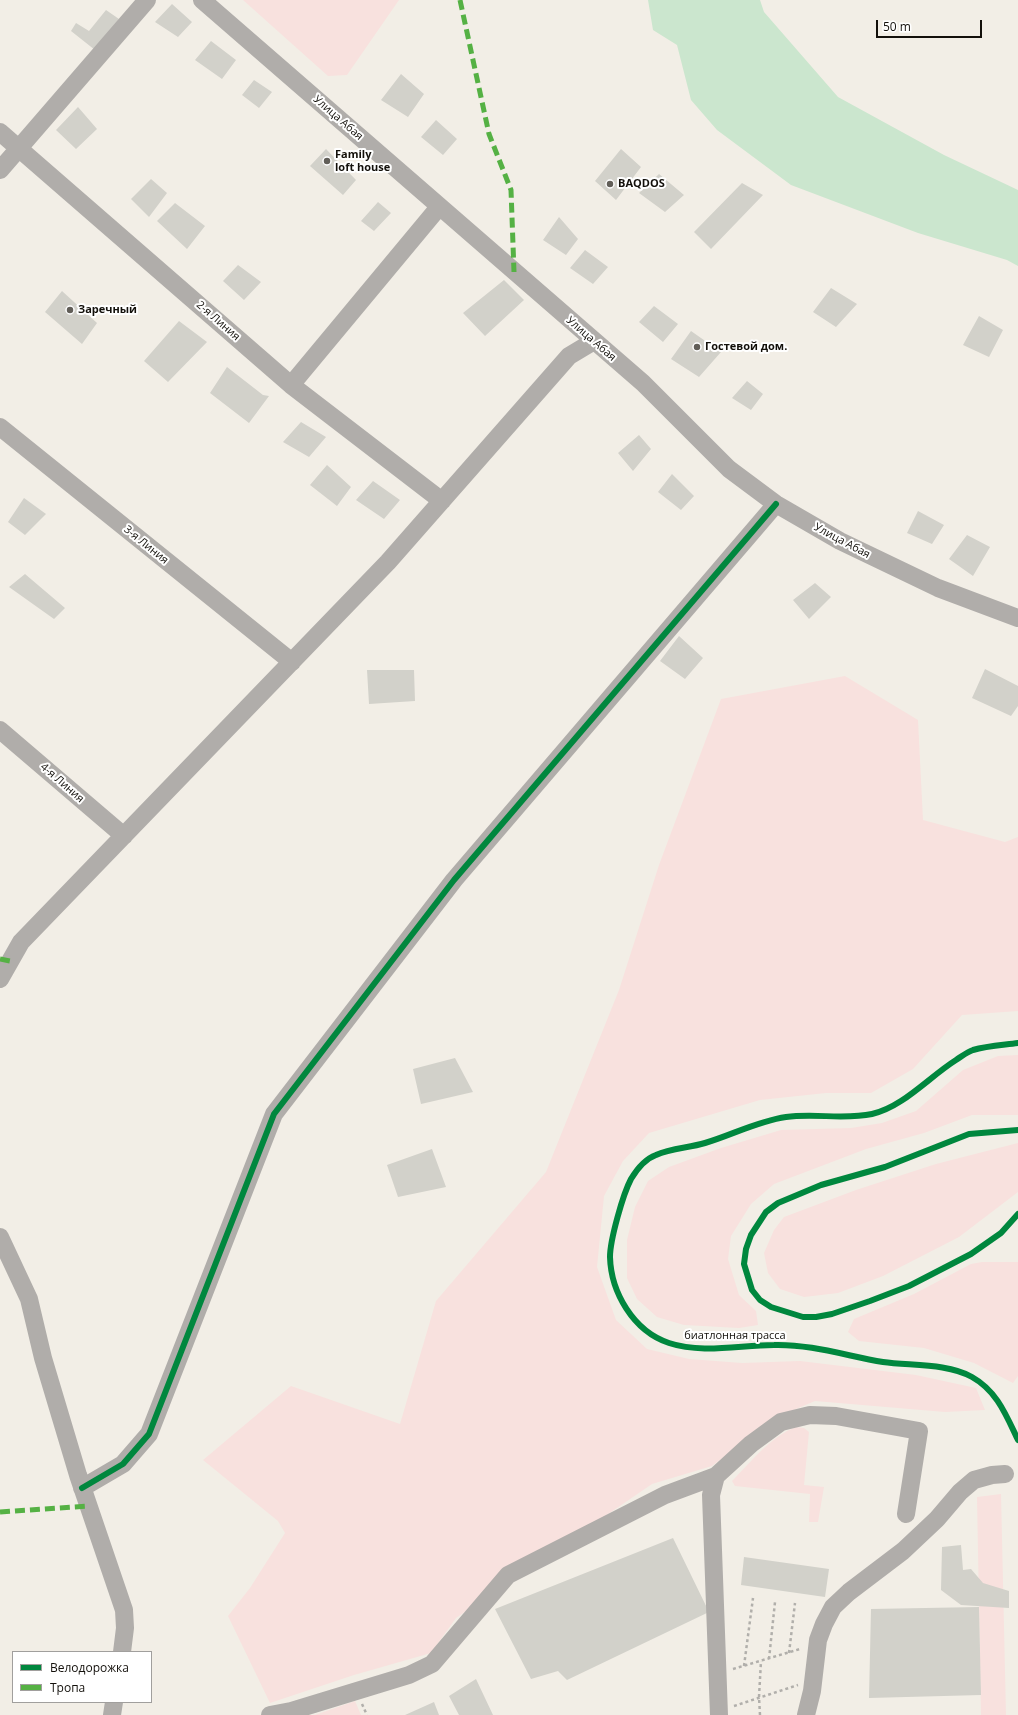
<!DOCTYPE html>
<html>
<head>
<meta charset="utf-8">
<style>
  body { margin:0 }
  #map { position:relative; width:1018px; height:1715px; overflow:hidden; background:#f2eee6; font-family:"Open Sans",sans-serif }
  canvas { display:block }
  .legend { position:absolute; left:12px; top:1651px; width:140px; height:52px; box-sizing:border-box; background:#fff; border:1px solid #a19f9d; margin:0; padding:5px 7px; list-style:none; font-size:12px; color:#13100b }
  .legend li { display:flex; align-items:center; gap:8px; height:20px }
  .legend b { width:20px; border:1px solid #a19f9d }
  .scale { position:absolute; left:876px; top:20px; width:106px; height:18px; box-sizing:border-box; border:2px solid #13100b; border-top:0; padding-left:5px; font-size:12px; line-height:14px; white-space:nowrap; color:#13100b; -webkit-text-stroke:3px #fff; paint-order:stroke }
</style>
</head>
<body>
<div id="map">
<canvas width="1018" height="1715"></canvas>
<ul class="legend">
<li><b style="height:5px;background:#00873e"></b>Велодорожка</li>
<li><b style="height:5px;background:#55b144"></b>Тропа</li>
</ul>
<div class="scale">50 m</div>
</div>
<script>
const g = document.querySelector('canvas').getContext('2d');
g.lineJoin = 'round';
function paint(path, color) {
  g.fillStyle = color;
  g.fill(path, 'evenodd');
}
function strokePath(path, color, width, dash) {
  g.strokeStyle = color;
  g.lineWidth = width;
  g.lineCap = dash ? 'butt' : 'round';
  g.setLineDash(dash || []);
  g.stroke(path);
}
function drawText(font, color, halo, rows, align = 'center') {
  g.font = font + ' "Open Sans",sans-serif';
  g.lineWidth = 4;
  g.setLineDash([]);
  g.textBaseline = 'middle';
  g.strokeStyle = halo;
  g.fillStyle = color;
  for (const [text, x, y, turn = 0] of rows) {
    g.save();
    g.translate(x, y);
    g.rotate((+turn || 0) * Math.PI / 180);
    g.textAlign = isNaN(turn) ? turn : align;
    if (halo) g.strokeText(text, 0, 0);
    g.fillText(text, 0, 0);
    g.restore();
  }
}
paint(new Path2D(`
  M 243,0 L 399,0 L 347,75 L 328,76 Z
  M 845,676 L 918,720 L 923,820 L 1005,842 L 1018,837 L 1018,1011 L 962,1015 L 913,1069 L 871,1093 L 826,1093 L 760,1100 L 649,1133 L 623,1161 L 604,1196 L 597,1267 L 616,1320 L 647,1349 L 689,1359 L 742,1363 L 800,1361 L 916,1375 L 976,1388 L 985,1410 L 945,1412 L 815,1401 L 777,1417 L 712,1466 L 652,1484 L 456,1618 L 431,1653 L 354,1675 L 270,1703 L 228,1616 L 250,1588 L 285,1533 L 278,1521 L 203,1460 L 291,1386 L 400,1424 L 436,1301 L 546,1172 L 619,990 L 659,865 L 721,699 Z
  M 1018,1055 L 1018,1115 L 972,1115 L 924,1133 L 866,1149 L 774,1184 L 751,1204 L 731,1236 L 728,1259 L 739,1295 L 756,1311 L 758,1325 L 739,1328 L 684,1325 L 657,1317 L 637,1299 L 627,1278 L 627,1240 L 635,1207 L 648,1181 L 669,1167 L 721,1148 L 781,1130 L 851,1128 L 882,1123 L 916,1111 L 963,1070 L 998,1056 Z
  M 1018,1143 L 1018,1192 L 959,1237 L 883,1276 L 838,1293 L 804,1297 L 780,1289 L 768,1273 L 764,1253 L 774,1230 L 784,1217 L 856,1190 L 936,1164 Z
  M 982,1262 L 1018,1262 L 1018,1376 L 1013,1383 L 974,1363 L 924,1348 L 859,1341 L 848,1332 L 854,1319 L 914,1294 L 971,1264 Z
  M 796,1427 L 804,1428 L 809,1432 L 804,1485 L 824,1487 L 818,1522 L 809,1522 L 810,1494 L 735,1486 L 732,1481 C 752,1461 770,1437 796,1427 Z
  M 1001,1494 L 1006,1715 L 981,1715 L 977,1497 Z
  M 355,1701 L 361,1715 L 315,1715 Z`), '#f8e1de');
paint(new Path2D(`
  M 648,0 L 760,0 L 764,12 L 838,97 L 944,155 L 1018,190 L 1018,266 L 1007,260 L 918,233 L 791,185 L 717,130 L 691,100 L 677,45 L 653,30 Z`), '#cbe6ce');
paint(new Path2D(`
  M 172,4 L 192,22 L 178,37 L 155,22 Z
  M 106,10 L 119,19 L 95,50 L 71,31 L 76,23 L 89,31 Z
  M 211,41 L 236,60 L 222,79 L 195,60 Z
  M 401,74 L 424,94 L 408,117 L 381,100 Z
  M 254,80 L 272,92 L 259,108 L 242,95 Z
  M 78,107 L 97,129 L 76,149 L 56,130 Z
  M 436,120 L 457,139 L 443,155 L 421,137 Z
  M 326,149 L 356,180 L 343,195 L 310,166 Z
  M 621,149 L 641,167 L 616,200 L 595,181 Z
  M 659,174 L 684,195 L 665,212 L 639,193 Z
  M 151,179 L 167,193 L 149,217 L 131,199 Z
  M 742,183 L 763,195 L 711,249 L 694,232 Z
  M 378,202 L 391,213 L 374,231 L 361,221 Z
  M 175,203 L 205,226 L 187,249 L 157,221 Z
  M 559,217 L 578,239 L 566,255 L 543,240 Z
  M 585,250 L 608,267 L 593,284 L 570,268 Z
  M 238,265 L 261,282 L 244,300 L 223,281 Z
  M 504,280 L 524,300 L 485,336 L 463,313 Z
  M 831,288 L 857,304 L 836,327 L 813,312 Z
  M 62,291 L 97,323 L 82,344 L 45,312 Z
  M 654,306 L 678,324 L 663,342 L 639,322 Z
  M 979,316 L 1003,330 L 989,357 L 963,345 Z
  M 179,321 L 207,342 L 168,382 L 144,361 Z
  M 691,331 L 721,352 L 699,377 L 671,359 Z
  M 227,367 L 263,395 L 269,396 L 249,423 L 210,393 Z
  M 747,381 L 763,394 L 751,410 L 732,398 Z
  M 301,422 L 326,437 L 309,457 L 283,442 Z
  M 639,435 L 651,449 L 633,471 L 618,453 Z
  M 327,465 L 351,487 L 337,506 L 310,485 Z
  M 672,474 L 694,496 L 681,510 L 658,492 Z
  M 373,481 L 400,500 L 384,519 L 356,500 Z
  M 24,498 L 46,514 L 25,535 L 8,522 Z
  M 918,511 L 944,525 L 932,544 L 907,533 Z
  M 967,535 L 990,547 L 973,576 L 949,559 Z
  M 25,574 L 65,608 L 54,619 L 9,587 Z
  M 815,583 L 831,597 L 809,619 L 793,600 Z
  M 679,636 L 703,658 L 685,679 L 660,661 Z
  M 985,669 L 1018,686 L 1018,706 L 1011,716 L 972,698 Z
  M 367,670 L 414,670 L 415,701 L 369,704 Z
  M 455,1058 L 473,1092 L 421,1104 L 413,1069 Z
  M 432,1149 L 446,1187 L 398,1197 L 387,1165 Z
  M 673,1538 L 709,1612 L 567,1680 L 558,1671 L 531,1679 L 495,1609 Z
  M 961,1545 L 963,1570 L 971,1569 L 983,1583 L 1009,1591 L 1009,1608 L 961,1605 L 941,1590 L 942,1547 Z
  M 744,1557 L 829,1569 L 825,1597 L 741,1585 Z
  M 979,1607 L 981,1695 L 869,1698 L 871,1609 Z
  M 476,1679 L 493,1715 L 459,1715 L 449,1696 Z
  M 434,1702 L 439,1715 L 405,1715 Z`), '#d2d1ca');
strokePath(new Path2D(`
  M 789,1653 L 795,1603
  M 769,1659 L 775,1602
  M 744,1666 L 753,1598
  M 733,1669 L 800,1649
  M 362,1704 L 367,1715
  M 734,1706 L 798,1685
  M 760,1715 L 759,1697 L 761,1661`), '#b1afab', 2.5, [3, 3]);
strokePath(new Path2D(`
  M 202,0 L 643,383 L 729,469 L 776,504 L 840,541 L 938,588 L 1018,618
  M 0,132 L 291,385 L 442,501
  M 0,170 L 147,0
  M 291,385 L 439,207
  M 0,427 L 292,662
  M 0,730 L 124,836
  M 0,979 L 21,942 L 388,562 L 569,356 L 594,341
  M 0,1237 L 29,1299 L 43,1358 L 78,1475 L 124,1610 L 125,1628 L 122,1652
  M 716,1476 L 711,1495 L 719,1715
  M 82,1488 L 123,1464 L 149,1434 L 274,1114 L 454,880 L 776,504
  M 112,1715 L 114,1702
  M 270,1715 L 291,1711 L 409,1675 L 432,1664 L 508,1575 L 665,1495 L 716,1476 L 751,1444 L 781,1422 L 810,1415 L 836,1416 L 919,1431 L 906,1514
  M 806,1715 L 812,1691 L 818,1640 L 824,1624 L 833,1607 L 849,1592 L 903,1551 L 937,1519 L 960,1492 L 974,1480 L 992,1475 L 1005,1474`), '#b0adaa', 18);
strokePath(new Path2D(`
  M 460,0 L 489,134 L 511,190 L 514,272
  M 0,959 L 10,961
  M 0,1512 L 89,1506`), '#55b144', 5, [10, 5]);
strokePath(new Path2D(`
  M 1018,1043 C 1004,1045 987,1046 973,1050 C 967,1052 961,1057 956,1060 C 929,1077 903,1107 872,1114 C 844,1120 815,1113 786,1117 C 758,1121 732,1135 705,1143 C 689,1148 671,1148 656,1155 C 645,1159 637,1169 631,1179 C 623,1194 610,1240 610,1257 C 611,1292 633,1331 669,1343 C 702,1354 740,1345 774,1345 C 811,1344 847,1356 883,1362 C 910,1366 947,1363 972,1377 C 997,1391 1006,1415 1018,1440
  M 1018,1130 L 969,1134 L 885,1167 L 821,1185 L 778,1203 L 766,1212 L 751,1235 L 746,1249 L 744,1264 L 752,1290 L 760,1300 L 771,1307 L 803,1317 L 816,1317 L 832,1314 L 870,1301 L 909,1286 L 971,1254 L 1001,1233 L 1018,1214
  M 82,1488 L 123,1464 L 149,1434 L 274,1114 L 454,880 L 776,504`), '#00873e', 6);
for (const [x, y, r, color] of [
  [327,161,4,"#615e58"],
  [610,184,4,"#615e58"],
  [70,310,4,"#615e58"],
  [697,347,4,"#615e58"]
]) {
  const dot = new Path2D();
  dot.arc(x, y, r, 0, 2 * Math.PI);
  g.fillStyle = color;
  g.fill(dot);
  strokePath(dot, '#fff', 1.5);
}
drawText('11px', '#13100b', '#fff', [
  ["Улица Абая",338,118,41],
  ["2-я Линия",218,321,41],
  ["Улица Абая",591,339,41],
  ["Улица Абая",842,541,28],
  ["3-я Линия",146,545,39],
  ["4-я Линия",62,783,41],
  ["биатлонная трасса",735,1336]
]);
drawText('bold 11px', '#13100b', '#fff', [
  ["Family",335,155],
  ["loft house",335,168],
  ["BAQDOS",618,184],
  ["Заречный",78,310],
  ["Гостевой дом.",705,347]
], 'left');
</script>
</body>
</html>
